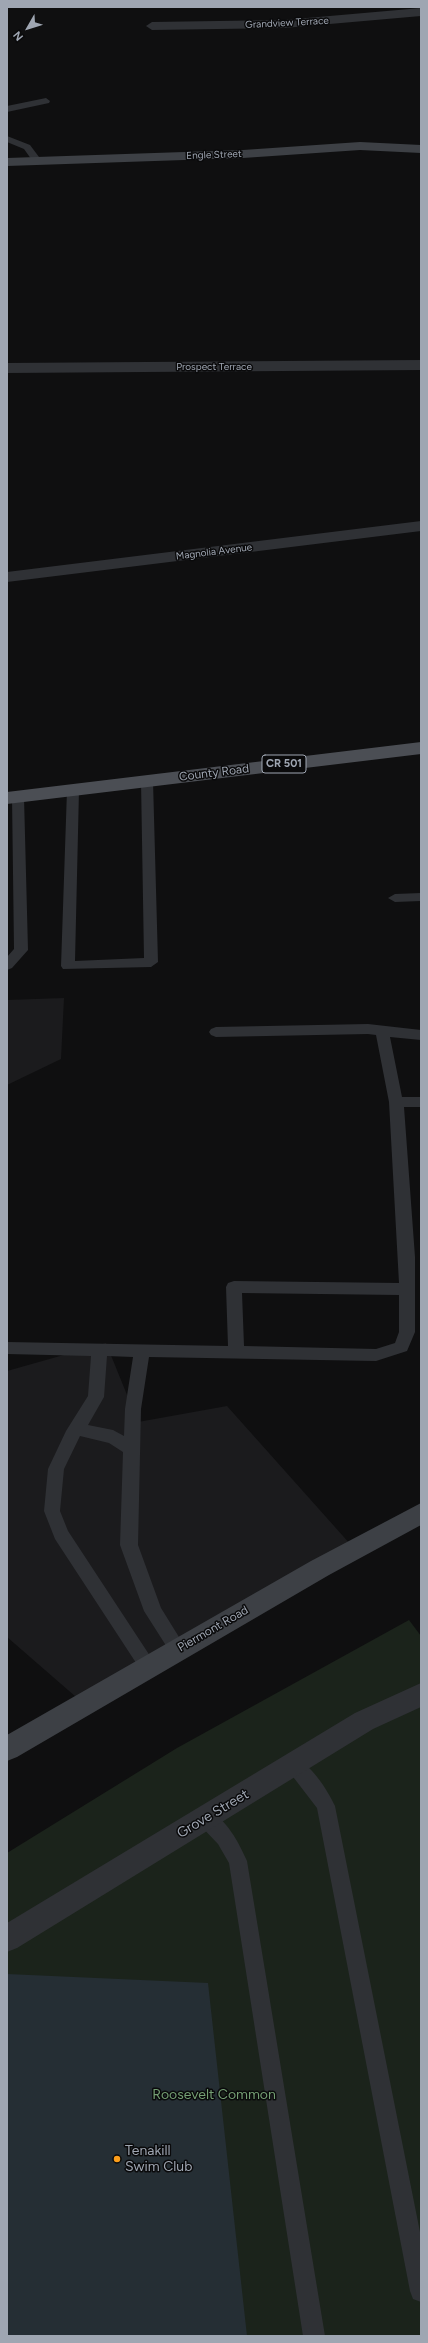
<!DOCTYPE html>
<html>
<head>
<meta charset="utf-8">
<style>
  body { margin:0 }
  #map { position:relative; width:428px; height:2343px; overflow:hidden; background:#0f0f10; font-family:Figtree,sans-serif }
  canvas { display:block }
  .frame { position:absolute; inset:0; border:8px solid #9fa6b2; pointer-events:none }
  .north { position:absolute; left:8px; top:8px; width:40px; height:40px; -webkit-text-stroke:3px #0a0a0b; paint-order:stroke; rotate:231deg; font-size:11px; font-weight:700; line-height:16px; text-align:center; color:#9fa6b2 }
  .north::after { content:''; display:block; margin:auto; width:14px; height:18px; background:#9fa6b2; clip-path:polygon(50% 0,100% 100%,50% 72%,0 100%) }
</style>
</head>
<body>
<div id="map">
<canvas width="428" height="2343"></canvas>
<div class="frame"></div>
<div class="north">N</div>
</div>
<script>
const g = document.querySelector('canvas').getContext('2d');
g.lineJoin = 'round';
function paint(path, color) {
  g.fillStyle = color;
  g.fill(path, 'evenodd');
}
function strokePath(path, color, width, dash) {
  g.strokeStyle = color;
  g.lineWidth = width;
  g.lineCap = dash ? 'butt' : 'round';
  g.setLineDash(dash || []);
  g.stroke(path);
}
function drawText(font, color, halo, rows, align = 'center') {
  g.font = font + ' Figtree,sans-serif';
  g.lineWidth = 3;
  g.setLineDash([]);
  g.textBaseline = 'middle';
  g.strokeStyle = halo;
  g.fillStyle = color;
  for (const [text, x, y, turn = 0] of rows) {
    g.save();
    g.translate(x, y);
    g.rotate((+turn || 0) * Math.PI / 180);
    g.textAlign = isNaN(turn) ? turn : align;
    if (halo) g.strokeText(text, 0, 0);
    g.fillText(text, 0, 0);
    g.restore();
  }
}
paint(new Path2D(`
  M 64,998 L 61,1059 L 7,1085 L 7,1000 Z
  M 106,1343 L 138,1422 L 227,1406 L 351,1545 L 76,1697 L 7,1637 L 7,1371 Z`), '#1b1b1d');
paint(new Path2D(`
  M 409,1620 L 421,1636 L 421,2336 L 7,2336 L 7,1853 L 177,1748 Z`), '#1b231b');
paint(new Path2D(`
  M 7,1974 L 208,1983 L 247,2336 L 7,2336 Z`), '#252e34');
paint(new Path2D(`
  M 46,98 L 50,101 L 49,103 L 7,112 L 7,106 Z
  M 7,136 L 30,145 L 42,161 L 40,163 L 34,163 L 24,149 L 7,142 Z
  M 147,777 L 153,781 L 158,962 L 151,967 L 63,969 L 61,966 L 67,790 L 73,786 L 79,790 L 75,961 L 144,958 L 141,781 Z
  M 18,793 L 24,797 L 28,950 L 12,968 L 7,970 L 7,957 L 14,949 L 12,797 Z
  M 421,893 L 421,901 L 395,902 L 388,898 L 395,894 Z
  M 368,1024 L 421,1030 L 421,1040 L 390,1037 L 402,1097 L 421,1097 L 421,1107 L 404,1107 L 415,1257 L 415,1332 L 407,1351 L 376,1361 L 149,1357 L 141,1409 L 138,1545 L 161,1608 L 187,1650 L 184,1655 L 178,1658 L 172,1655 L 144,1611 L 120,1545 L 123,1452 L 109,1443 L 80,1436 L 64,1469 L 60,1511 L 68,1531 L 154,1662 L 157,1667 L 154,1672 L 148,1675 L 142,1672 L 55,1539 L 44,1511 L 48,1469 L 66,1431 L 88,1396 L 91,1356 L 7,1354 L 7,1342 L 228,1346 L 226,1287 L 228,1283 L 234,1281 L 399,1283 L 389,1102 L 376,1035 L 368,1034 L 216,1037 L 211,1035 L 209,1032 L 211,1029 L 216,1027 ZM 242,1293 L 399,1295 L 399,1332 L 395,1343 L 376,1349 L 244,1346 ZM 107,1356 L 133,1357 L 125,1409 L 124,1436 L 113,1430 L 88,1425 L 104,1397 Z
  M 293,1757 C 311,1764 327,1789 335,1806 L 421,2237 L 421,2302 L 413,2299 L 410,2291 L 317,1808 L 284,1765 L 286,1759 Z
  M 206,1810 C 226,1817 239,1843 247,1861 L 325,2336 L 303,2336 L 229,1863 L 218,1844 L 199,1824 L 197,1818 L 199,1812 Z`), '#2f3135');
paint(new Path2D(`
  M 421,8 L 421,16 L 284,28 L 152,30 L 146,26 L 152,22 L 284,20 Z
  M 421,360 L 421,370 L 7,373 L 7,363 Z
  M 421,521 L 421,531 L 7,582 L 7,572 Z
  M 421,1683 L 421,1707 L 373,1729 L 17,1948 L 7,1952 L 7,1923 L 355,1713 Z`), '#2f3135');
paint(new Path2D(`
  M 360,142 L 421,145 L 421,153 L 360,150 L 243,158 L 7,166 L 7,158 L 243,150 Z
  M 421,1503 L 421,1525 L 329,1575 L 17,1757 L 7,1761 L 7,1735 L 311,1561 Z`), '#3d4045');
paint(new Path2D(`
  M 421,742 L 421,754 L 7,804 L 7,792 Z`), '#4b4e54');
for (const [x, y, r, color] of [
  [117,2159,4,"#fc9e1a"]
]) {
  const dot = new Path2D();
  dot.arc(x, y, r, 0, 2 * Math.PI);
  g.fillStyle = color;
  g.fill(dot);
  strokePath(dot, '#0a0a0b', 1.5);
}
drawText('10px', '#9fa6b2', '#0a0a0b', [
  ["Grandview Terrace",287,23,-3],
  ["Engle Street",214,155,-2],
  ["Prospect Terrace",214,367],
  ["Magnolia Avenue",214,552,-7]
]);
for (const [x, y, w] of [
  [284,764,44]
]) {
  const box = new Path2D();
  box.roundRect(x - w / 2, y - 9, w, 18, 3);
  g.fillStyle = '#0a0a0b';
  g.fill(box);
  strokePath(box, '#9fa6b2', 1);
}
drawText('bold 11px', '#9fa6b2', null, [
  ["CR 501",284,764]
]);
drawText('12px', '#9fa6b2', '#0a0a0b', [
  ["County Road",214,773,-7],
  ["Piermont Road",213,1629,-30]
]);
drawText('14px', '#9fa6b2', '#0a0a0b', [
  ["Grove Street",213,1814,-31]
]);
drawText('14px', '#759f74', '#0a0a0b', [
  ["Roosevelt Common",214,2095]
]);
drawText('14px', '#9fa6b2', '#0a0a0b', [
  ["Tenakill",125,2151],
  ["Swim Club",125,2167]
], 'left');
</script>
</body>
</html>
